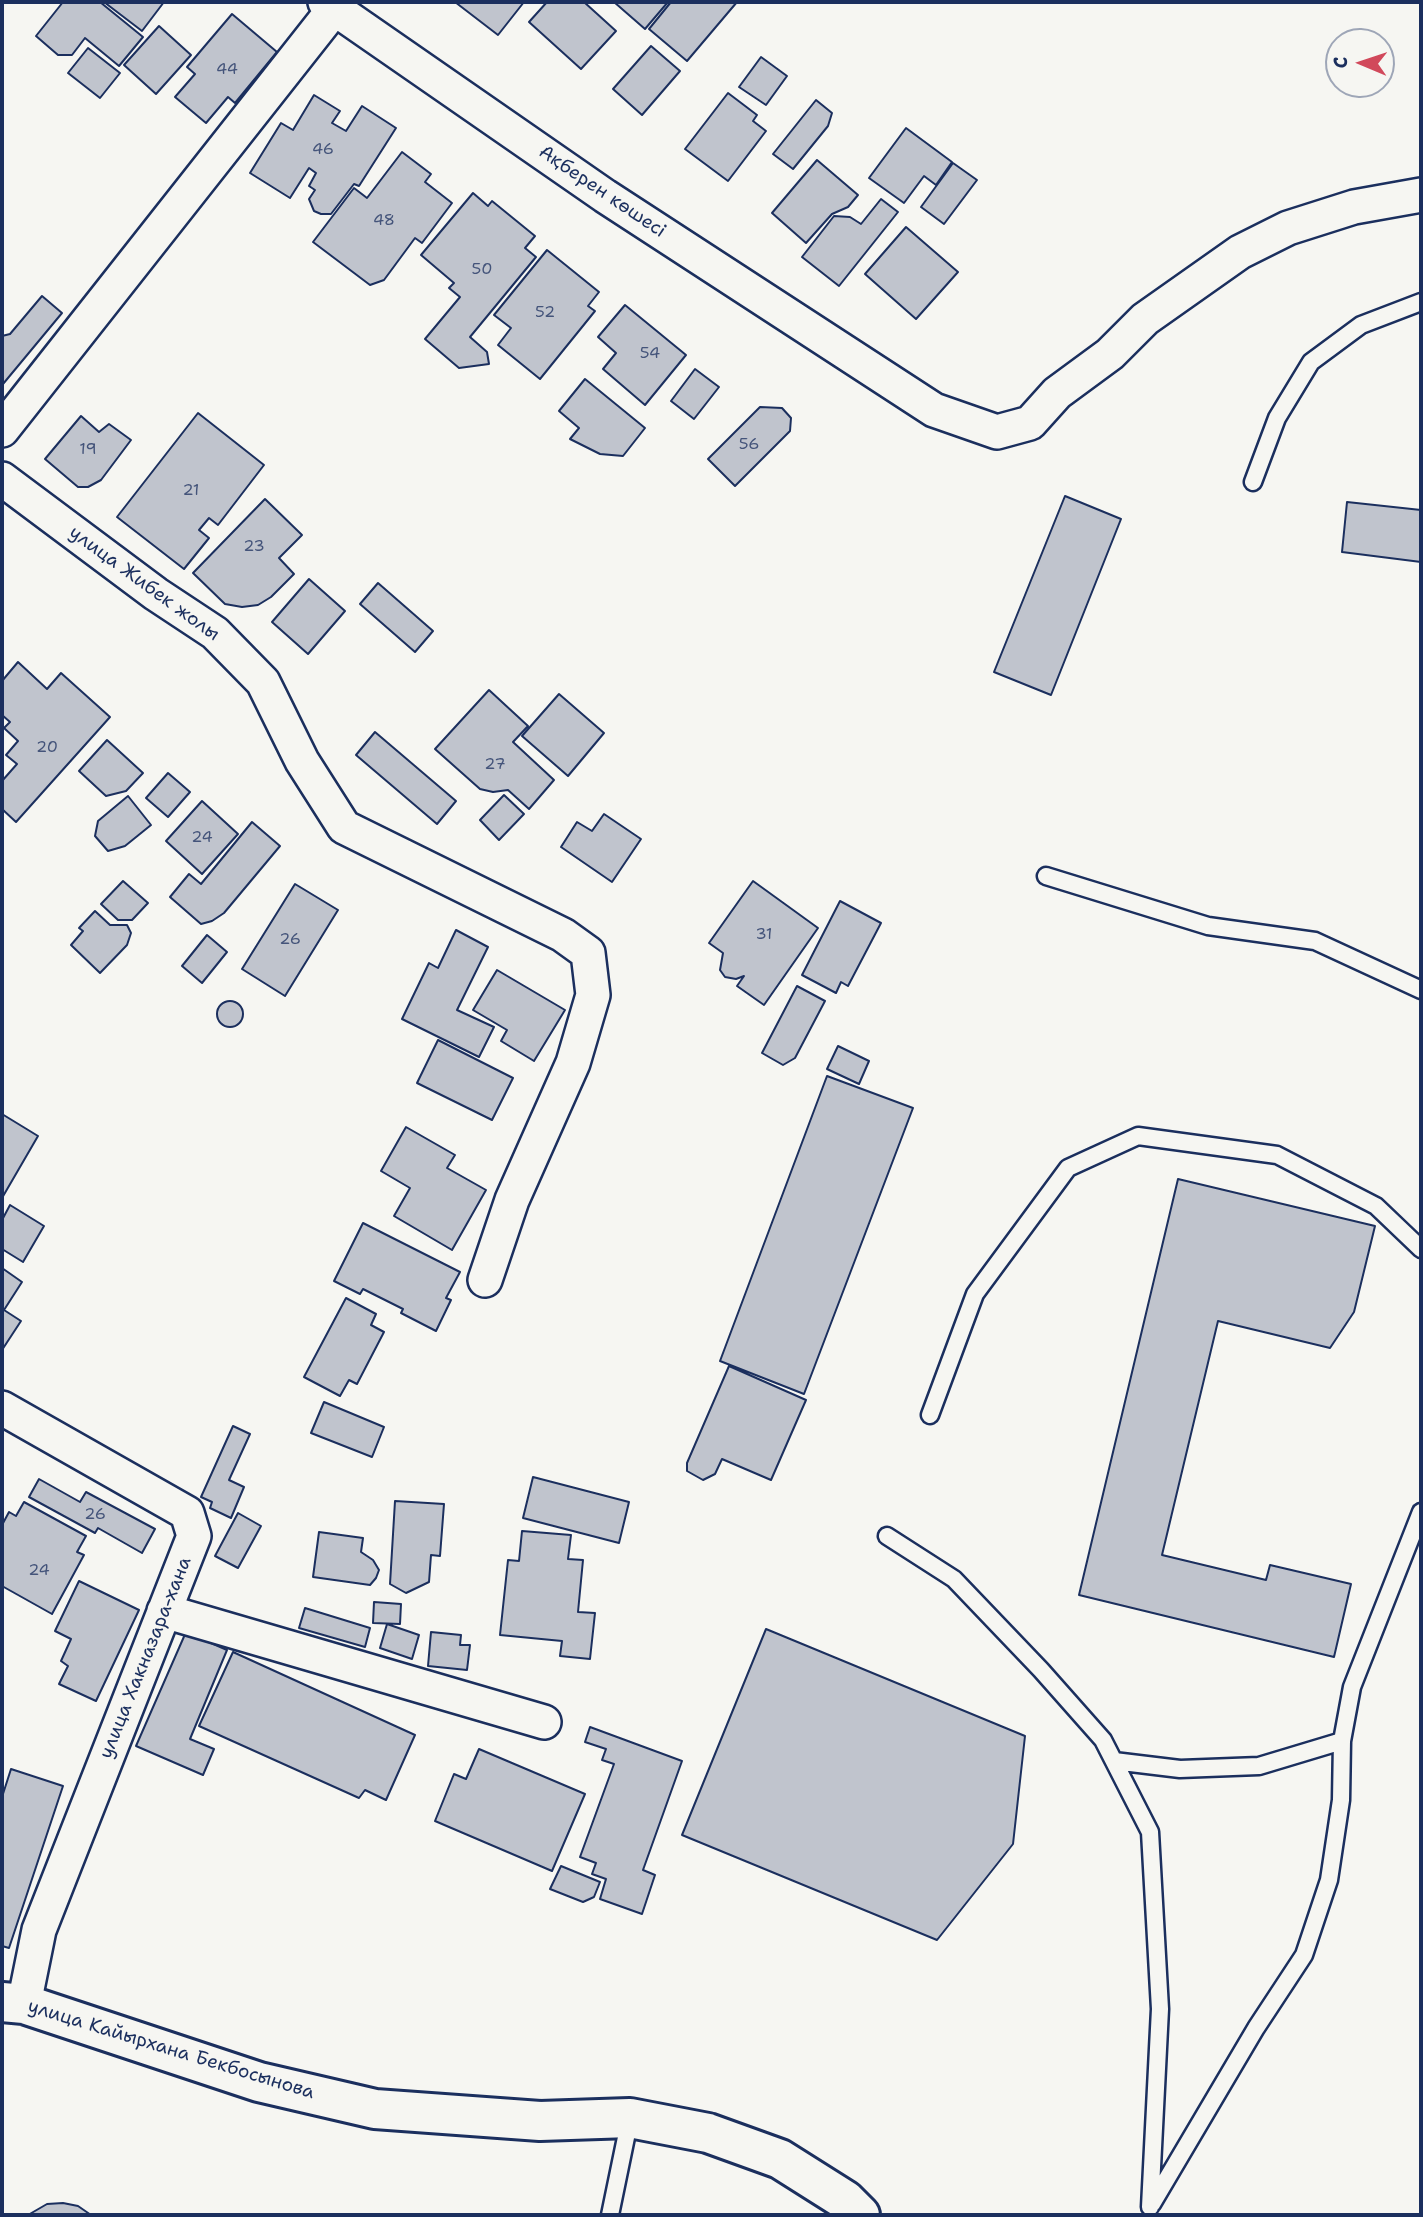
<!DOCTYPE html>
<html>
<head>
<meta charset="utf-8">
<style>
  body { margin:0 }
  #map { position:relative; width:1423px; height:2217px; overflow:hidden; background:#f6f6f2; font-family:"Shantell Sans",sans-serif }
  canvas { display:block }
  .frame { position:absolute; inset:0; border:4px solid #1b2f5e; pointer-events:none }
  .north { position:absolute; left:1325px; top:28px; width:70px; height:70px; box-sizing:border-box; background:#f6f6f2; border:2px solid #9ea6b7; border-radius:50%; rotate:272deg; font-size:19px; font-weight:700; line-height:28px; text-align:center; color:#1b2f5e }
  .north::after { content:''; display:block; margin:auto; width:24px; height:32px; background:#d1495b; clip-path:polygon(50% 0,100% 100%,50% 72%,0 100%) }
</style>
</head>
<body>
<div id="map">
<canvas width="1423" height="2217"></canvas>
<div class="frame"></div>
<div class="north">С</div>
</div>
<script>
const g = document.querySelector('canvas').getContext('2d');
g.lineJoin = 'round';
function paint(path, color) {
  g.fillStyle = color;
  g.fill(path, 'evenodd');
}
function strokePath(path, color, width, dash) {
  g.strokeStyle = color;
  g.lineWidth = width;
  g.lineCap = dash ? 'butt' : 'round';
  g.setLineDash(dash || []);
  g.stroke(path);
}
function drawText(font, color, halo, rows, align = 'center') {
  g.font = font + ' "Shantell Sans",sans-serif';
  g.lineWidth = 7;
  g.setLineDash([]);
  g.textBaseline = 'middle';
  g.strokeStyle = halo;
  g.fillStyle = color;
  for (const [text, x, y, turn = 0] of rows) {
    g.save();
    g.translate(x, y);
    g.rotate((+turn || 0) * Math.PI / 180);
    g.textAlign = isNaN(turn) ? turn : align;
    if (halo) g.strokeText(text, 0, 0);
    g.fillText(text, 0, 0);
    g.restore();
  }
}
const building = new Path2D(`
  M 63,2 L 100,2 L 143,37 L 119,66 L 85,38 L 72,55 L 58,55 L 36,36 Z
  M 104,2 L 164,2 L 142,31 Z
  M 455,2 L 524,2 L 498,35 Z
  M 547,2 L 584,2 L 616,31 L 581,69 L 529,22 Z
  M 614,2 L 668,2 L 645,29 Z
  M 671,2 L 737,2 L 687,61 L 649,29 Z
  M 232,14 L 277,52 L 235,103 L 228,97 L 206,123 L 175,97 L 195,74 L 187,67 Z
  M 159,26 L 191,55 L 156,94 L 124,65 Z
  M 651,46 L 680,71 L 642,115 L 613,89 Z
  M 88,48 L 120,73 L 100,98 L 68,73 Z
  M 761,57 L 787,76 L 766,105 L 739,87 Z
  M 728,93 L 757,115 L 753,121 L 766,131 L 728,181 L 685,149 Z
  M 314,95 L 340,111 L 332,123 L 346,131 L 362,106 L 396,128 L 359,186 L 354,184 L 331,214 L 321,214 L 314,211 L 309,199 L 315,190 L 309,186 L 316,173 L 309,168 L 290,198 L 250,173 L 281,123 L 293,130 Z
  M 816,100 L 832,113 L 828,126 L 793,169 L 773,154 Z
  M 906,128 L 952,162 L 936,185 L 924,176 L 904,203 L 869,178 Z
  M 402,152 L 431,174 L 425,182 L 452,203 L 422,243 L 415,238 L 384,280 L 370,285 L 313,242 L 354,188 L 367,198 Z
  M 817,160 L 858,195 L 848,207 L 832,214 L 806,243 L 772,213 Z
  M 953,163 L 977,180 L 944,224 L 921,207 Z
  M 473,193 L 488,206 L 492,201 L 535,236 L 525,248 L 536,257 L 470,337 L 487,352 L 489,364 L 459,368 L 425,339 L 460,297 L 449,288 L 454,283 L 421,255 Z
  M 881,199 L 898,212 L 839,286 L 802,257 L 834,216 L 850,217 L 861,224 Z
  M 906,227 L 958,272 L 916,319 L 865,274 Z
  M 547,250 L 599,292 L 588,306 L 595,311 L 540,379 L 498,345 L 511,328 L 494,315 Z
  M 42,296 L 62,313 L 3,384 L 2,336 L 10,334 Z
  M 625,305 L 686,355 L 645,405 L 603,369 L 616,353 L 598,337 Z
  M 695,369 L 719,387 L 694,419 L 671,401 Z
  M 585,379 L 645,428 L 623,456 L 600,454 L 570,439 L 579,428 L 559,411 Z
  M 760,407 L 782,408 L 791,418 L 790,431 L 735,486 L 708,459 Z
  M 198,413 L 264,465 L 218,525 L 209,518 L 199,530 L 209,538 L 184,569 L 117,517 Z
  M 81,416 L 99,432 L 109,424 L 131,440 L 101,480 L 88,487 L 78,487 L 45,459 Z
  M 1065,496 L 1121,519 L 1051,695 L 994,672 Z
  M 265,499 L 302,535 L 279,558 L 294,574 L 271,597 L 258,605 L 242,607 L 225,604 L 193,573 Z
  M 1347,502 L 1421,510 L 1421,562 L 1342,552 Z
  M 309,579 L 345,611 L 308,654 L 272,622 Z
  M 378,583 L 433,631 L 415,652 L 360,604 Z
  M 18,662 L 47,689 L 61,673 L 110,717 L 16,822 L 2,809 L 2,781 L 17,764 L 6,755 L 18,741 L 4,728 L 10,722 L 2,715 L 2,681 Z
  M 489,690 L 528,726 L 513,742 L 554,780 L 529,809 L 508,790 L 493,792 L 480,789 L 435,749 Z
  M 559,694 L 604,733 L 568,776 L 522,736 Z
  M 375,732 L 456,801 L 437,824 L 356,755 Z
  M 107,740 L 143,773 L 126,791 L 106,796 L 79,771 Z
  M 168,773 L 190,792 L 168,817 L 146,798 Z
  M 504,795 L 524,814 L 499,840 L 480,820 Z
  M 128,796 L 151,825 L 125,846 L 108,851 L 95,836 L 98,821 Z
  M 202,801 L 238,834 L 202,874 L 166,841 Z
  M 604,814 L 641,839 L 612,882 L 561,847 L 577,822 L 592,831 Z
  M 252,822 L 280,846 L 224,913 L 212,921 L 201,924 L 170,897 L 189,874 L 201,884 Z
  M 123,881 L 148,903 L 132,920 L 118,920 L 101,904 Z
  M 753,881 L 818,928 L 764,1005 L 737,986 L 744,976 L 736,979 L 725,977 L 720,970 L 723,953 L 709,943 Z
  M 295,884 L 338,910 L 285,996 L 242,969 Z
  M 840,901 L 881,923 L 848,986 L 841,982 L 836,993 L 802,975 Z
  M 95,911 L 110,925 L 127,925 L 131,933 L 127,945 L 100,973 L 71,945 L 83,931 L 79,928 Z
  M 456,930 L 488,947 L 457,1010 L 494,1027 L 479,1057 L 402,1019 L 429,963 L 438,968 Z
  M 207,935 L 227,952 L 202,983 L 182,966 Z
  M 497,970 L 565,1010 L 534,1061 L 501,1041 L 507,1030 L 473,1010 Z
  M 797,986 L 825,1001 L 795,1058 L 783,1065 L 762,1053 Z
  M217 1014a13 13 0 1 1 26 0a13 13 0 1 1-26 0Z
  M 438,1040 L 513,1078 L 492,1120 L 417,1083 Z
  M 838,1046 L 869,1061 L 859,1084 L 827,1069 Z
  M 827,1076 L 913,1108 L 804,1394 L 720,1361 Z
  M 2,1114 L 38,1136 L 2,1198 Z
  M 406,1127 L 455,1155 L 447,1168 L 486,1190 L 452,1250 L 394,1216 L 410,1188 L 381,1171 Z
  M 1178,1179 L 1375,1226 L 1354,1312 L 1330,1348 L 1218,1321 L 1162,1555 L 1266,1580 L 1270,1565 L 1351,1584 L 1334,1657 L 1079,1595 Z
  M 10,1205 L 44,1226 L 23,1262 L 2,1249 L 2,1220 Z
  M 363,1223 L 460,1272 L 446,1298 L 451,1300 L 436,1331 L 401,1313 L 403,1309 L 363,1289 L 360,1294 L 334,1281 Z
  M 2,1268 L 22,1282 L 4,1310 L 21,1321 L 2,1350 Z
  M 346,1298 L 376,1314 L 371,1325 L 384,1332 L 357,1384 L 349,1380 L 340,1396 L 304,1377 Z
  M 729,1366 L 806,1400 L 771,1480 L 722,1459 L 715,1474 L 703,1480 L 687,1471 L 687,1463 Z
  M 324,1402 L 384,1427 L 372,1457 L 311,1433 Z
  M 233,1426 L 250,1434 L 229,1480 L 244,1487 L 231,1518 L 210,1508 L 212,1502 L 201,1497 Z
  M 533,1477 L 629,1502 L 619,1543 L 523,1518 Z
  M 39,1479 L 80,1502 L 86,1492 L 155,1529 L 142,1553 L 98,1528 L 95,1533 L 29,1497 Z
  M 395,1501 L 444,1504 L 440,1556 L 431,1555 L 429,1582 L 406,1593 L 390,1584 Z
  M 24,1502 L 86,1536 L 77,1552 L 84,1555 L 52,1614 L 2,1586 L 2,1525 L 9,1512 L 16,1516 Z
  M 238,1513 L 261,1526 L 238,1568 L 215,1556 Z
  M 522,1531 L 571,1535 L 568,1559 L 583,1560 L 578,1612 L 595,1613 L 590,1659 L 560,1656 L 562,1641 L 500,1635 L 508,1560 L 519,1561 Z
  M 319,1532 L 363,1538 L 361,1552 L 373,1560 L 379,1570 L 376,1578 L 370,1585 L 313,1577 Z
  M 79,1581 L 139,1610 L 96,1701 L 59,1684 L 68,1666 L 61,1661 L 71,1639 L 55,1631 Z
  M 374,1602 L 401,1604 L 400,1624 L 373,1623 Z
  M 305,1608 L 370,1628 L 365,1647 L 299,1628 Z
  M 387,1624 L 419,1635 L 412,1659 L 380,1648 Z
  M 766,1629 L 1025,1736 L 1013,1844 L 937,1940 L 682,1835 Z
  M 186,1632 L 227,1650 L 190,1739 L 214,1749 L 203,1775 L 136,1746 Z
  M 431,1632 L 461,1635 L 460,1645 L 470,1645 L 467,1670 L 428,1666 Z
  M 233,1652 L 415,1735 L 386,1800 L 365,1790 L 359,1798 L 199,1726 Z
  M 590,1727 L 682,1761 L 643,1870 L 655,1875 L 642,1914 L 600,1899 L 606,1879 L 592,1874 L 596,1863 L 580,1857 L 614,1764 L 602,1760 L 606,1749 L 585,1742 Z
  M 479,1749 L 585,1794 L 552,1871 L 435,1821 L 454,1774 L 466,1779 Z
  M 11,1769 L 63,1786 L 9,1948 L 2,1946 L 2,1797 Z
  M 561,1866 L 600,1882 L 594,1897 L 583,1902 L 550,1889 Z
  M 63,2203 L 78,2206 L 91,2215 L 28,2215 L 47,2204 Z`);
paint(building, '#c0c4cd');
strokePath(building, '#1b2f5e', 2);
const service = new Path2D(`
  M 1253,482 L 1277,418 L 1311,362 L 1361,325 L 1421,302
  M 1046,876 L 1208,926 L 1315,941 L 1421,990
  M 930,1415 L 975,1294 L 1068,1168 L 1138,1136 L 1277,1155 L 1376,1206 L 1421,1249
  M 887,1536 L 954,1579 L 1041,1670 L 1103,1740 L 1150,1832 L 1160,2009 L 1150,2207
  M 1114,1761 L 1180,1769 L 1259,1766 L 1342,1741
  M 1152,2204 L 1256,2028 L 1304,1955 L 1329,1880 L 1341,1800 L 1342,1741 L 1352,1687 L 1421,1512
  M 610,2215 L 630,2118`);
const minor = new Path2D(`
  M 325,2 L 605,196 L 934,410 L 997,432 L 1030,423 L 1057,393 L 1110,354 L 1145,319 L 1240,252 L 1288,228 L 1354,207 L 1421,195
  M 2,430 L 334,9
  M 2,479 L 156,594 L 215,633 L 263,682 L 302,761 L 344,827 L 563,935 L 588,953 L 593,995 L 573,1063 L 512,1200 L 485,1280
  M 2,1408 L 187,1513 L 194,1536 L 39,1930 L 24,2004
  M 164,1611 L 544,1722`);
const tertiary = new Path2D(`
  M 2,2002 L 24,2004 L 259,2082 L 375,2109 L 540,2121 L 630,2118 L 708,2133 L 780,2159 L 845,2200 L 860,2215`);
strokePath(service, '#1b2f5e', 21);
strokePath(minor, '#1b2f5e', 38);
strokePath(tertiary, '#1b2f5e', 44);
strokePath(service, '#f6f6f2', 16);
strokePath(minor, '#f6f6f2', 33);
strokePath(tertiary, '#f6f6f2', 38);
drawText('16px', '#44547a', null, [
  ["44",227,70],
  ["46",323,150],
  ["48",384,221],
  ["50",482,270],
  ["52",545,313],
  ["54",650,354],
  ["56",749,445],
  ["19",88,450],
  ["21",191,491],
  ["23",254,547],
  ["20",47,748],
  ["27",495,765],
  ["24",202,838],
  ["31",764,935],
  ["26",290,940],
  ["26",95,1515],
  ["24",39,1571]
]);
drawText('19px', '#1b2f5e', '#f6f6f2', [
  ["Ақберен көшесі",602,192,34],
  ["улица Жибек жолы",144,584,36],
  ["улица Хакназара-хана",146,1658,-68],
  ["улица Кайырхана Бекбосынова",171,2050,17]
]);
</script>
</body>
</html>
